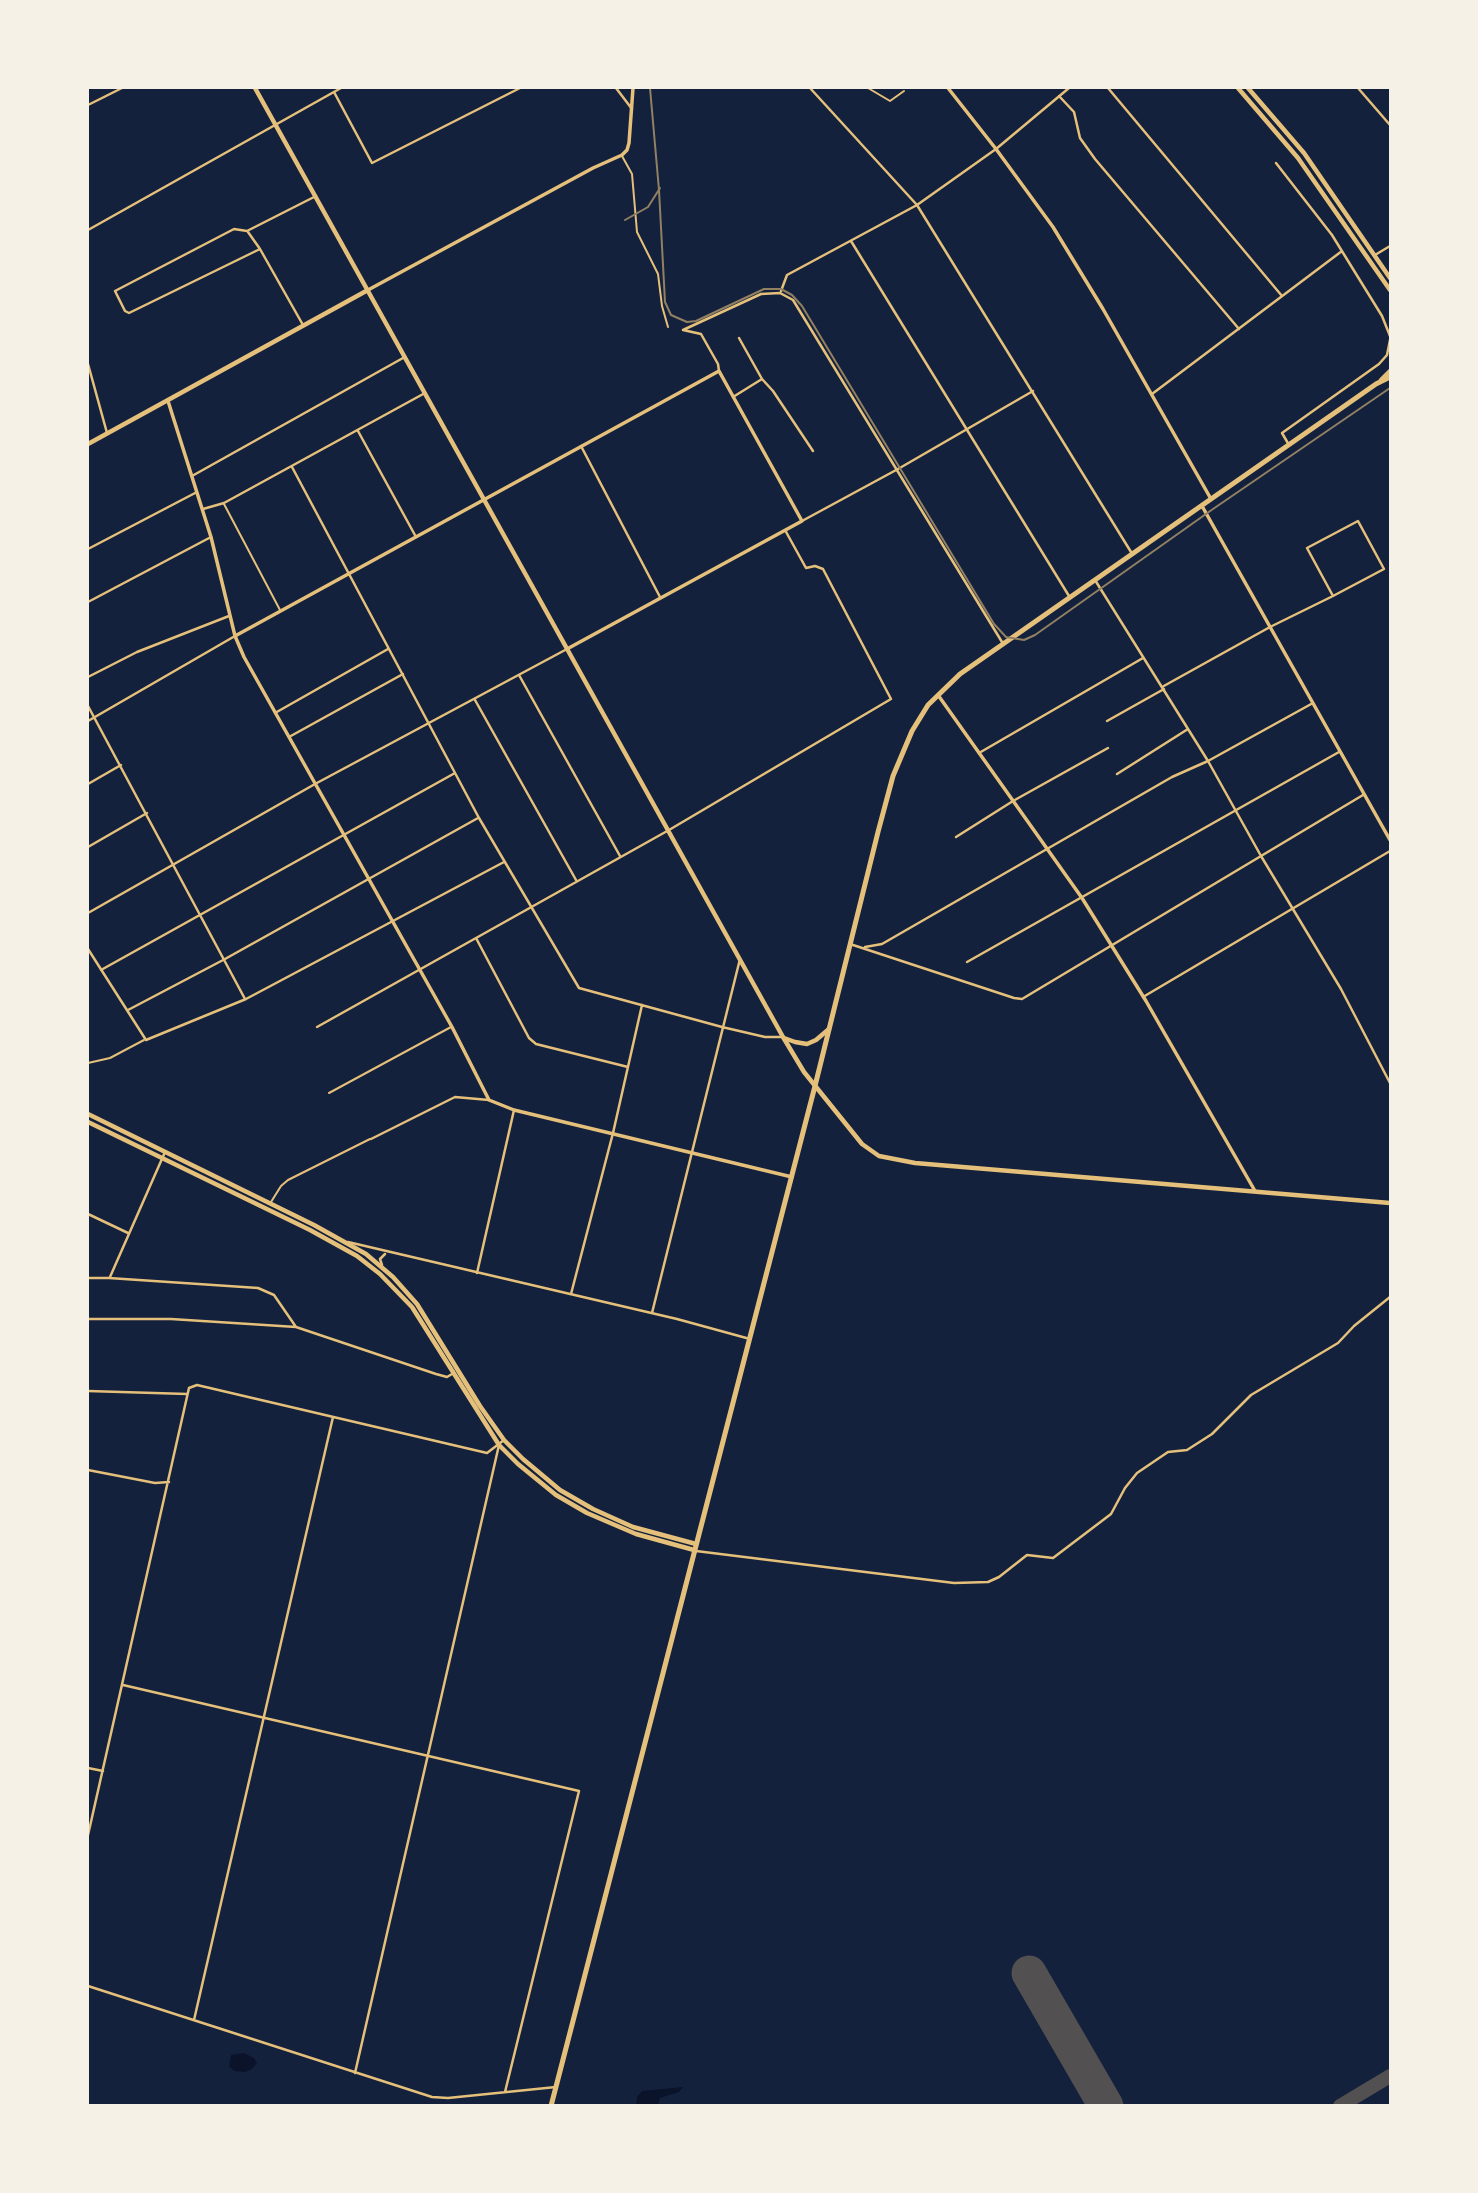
<!DOCTYPE html>
<style>
body{margin:0}
#map{position:relative;width:1478px;height:2193px;overflow:hidden;background:#14213d;font-family:Inter,sans-serif}
canvas{display:block}
.frame{position:absolute;inset:0;border:89px solid #f6f1e7;pointer-events:none}
</style>
<div id="map">
<canvas width="1478" height="2193"></canvas>
<div class="frame"></div>
</div>
<script>
const c = document.querySelector('canvas').getContext('2d');
c.lineJoin = 'round';
function fill(path, color) {
  c.fillStyle = color;
  c.fill(path, 'evenodd');
}
function toPath(rows) {
  const path = new Path2D();
  for (const r of rows) {
    path.moveTo(r[0], r[1]);
    for (let i = 2; i < r.length; i += 2) path.lineTo(r[i], r[i + 1]);
  }
  return path;
}
function strokePath(path, color, width, dash) {
  c.strokeStyle = color;
  c.lineWidth = width;
  c.lineCap = dash ? 'butt' : 'round';
  c.setLineDash(dash || []);
  c.stroke(path);
}
fill(toPath([
 [244,2053,254,2058,257,2063,252,2069,245,2072,234,2071,229,2066,231,2055],
 [683,2087,679,2092,660,2098,658,2104,636,2105,637,2097,642,2091]
]), '#0b132b');
strokePath(toPath([
 [1340,2106,1390,2076]
]), '#525050', 14);
strokePath(toPath([
 [1029,1973,1106,2106]
]), '#525050', 35);
strokePath(toPath([
 [868,88,890,101,904,91],
 [622,156,632,174,637,232,658,274,662,306,668,327],
 [224,504,280,610],
 [88,1063,110,1058,144,1040],
 [329,1093,451,1027],
 [271,1202,281,1186,288,1180,370,1139]
]), '#e5c07b', 2);
strokePath(toPath([
 [616,88,632,109],
 [810,88,917,205,1131,552],
 [1108,88,1282,296],
 [1358,88,1390,125],
 [334,92,372,163,520,88],
 [1059,96,1074,112,1080,138,1095,159,1239,329],
 [88,105,122,88],
 [1276,163,1332,235,1382,316,1390,336],
 [88,230,341,88],
 [248,232,260,249],
 [851,241,1069,596],
 [1375,255,1390,246],
 [781,291,787,275,917,205,996,149,1069,88],
 [303,325,260,249,129,313,125,311,115,291,234,229,247,231,316,196],
 [683,330,761,294,780,293,793,300,1002,642],
 [683,330,701,334,718,364,719,371],
 [739,338,762,379],
 [88,364,107,433],
 [1152,394,1342,251],
 [733,397,762,379,773,391,813,451],
 [358,431,416,537],
 [1289,445,1282,433,1379,364,1387,355,1390,340],
 [581,446,660,597],
 [292,467,479,818,579,988,722,1027,765,1037,783,1037],
 [192,476,403,358],
 [203,509,224,503,425,393],
 [802,521,898,469,1033,391],
 [88,549,197,492],
 [1095,580,1208,761,1261,856,1341,989,1390,1083],
 [88,602,211,537],
 [519,675,620,856],
 [88,677,137,652,229,616],
 [1162,687,1270,627,1333,596,1384,569,1358,521,1307,548,1333,596],
 [475,700,576,880],
 [88,706,245,999],
 [275,713,388,649],
 [88,721,235,636],
 [1107,721,1164,689],
 [289,737,403,674],
 [979,753,1143,658],
 [1117,774,1188,729],
 [88,784,121,765],
 [956,837,1013,801,1108,748],
 [88,847,147,813],
 [88,913,315,784,567,649],
 [476,938,529,1038,536,1044,628,1067],
 [850,944,1014,998,1022,999,1363,795],
 [865,947,882,944,1172,777,1208,761,1313,703],
 [88,949,146,1040,246,999,504,862],
 [967,962,1339,752],
 [101,970,455,773],
 [1143,997,1390,851],
 [128,1010,225,959,478,818],
 [317,1027,669,830,891,699,823,569,815,566,806,568,785,530],
 [371,1139,455,1097,489,1100],
 [88,1214,128,1233],
 [348,1242,677,1319,750,1339],
 [382,1265,380,1259,385,1254],
 [477,1273,514,1110],
 [110,1277,165,1152],
 [88,1278,109,1278,258,1288,274,1295,296,1327,436,1374,447,1377,452,1374],
 [571,1294,613,1133,642,1005],
 [652,1313,740,959],
 [88,1319,171,1319,296,1327],
 [88,1391,187,1394],
 [88,1470,155,1483,169,1482],
 [696,1551,954,1583,988,1582,999,1577,1027,1555,1053,1558,1111,1514,1125,1488,1137,1473,1168,1452,1187,1450,1212,1434,1251,1395,1338,1343,1354,1326,1390,1297],
 [123,1685,579,1791,505,2092],
 [88,1768,103,1771],
 [88,1835,189,1388,197,1385,487,1453,504,1440],
 [88,1986,432,2097,448,2098,556,2087],
 [194,2020,333,1417],
 [355,2073,499,1445]
]), '#e5c07b', 2.5);
strokePath(toPath([
 [948,88,996,149,1053,227,1103,309,1211,499],
 [368,290,593,168,622,155,627,150,629,143,633,88],
 [168,401,211,537,235,636,244,657,452,1027,489,1100,514,1110,792,1177],
 [1202,506,1390,840],
 [235,636,719,371,802,521,567,649],
 [938,695,1082,898,1146,1001,1255,1191]
]), '#e5c07b', 3.5);
strokePath(toPath([
 [255,88,783,1037,804,1072,862,1144,879,1156,915,1163,1390,1203],
 [88,444,368,290],
 [784,1038,795,1042,807,1044,816,1040,829,1029],
 [88,1114,314,1225,366,1254,393,1277,417,1304,480,1406,504,1440,523,1459,560,1490,593,1509,633,1527,696,1544],
 [88,1122,310,1230,357,1256,380,1274,412,1307,499,1445,518,1464,556,1495,587,1513,636,1534,694,1550]
]), '#e5c07b', 4.5);
strokePath(toPath([
 [1238,88,1298,158,1390,290],
 [1248,88,1304,153,1390,278],
 [1381,380,1390,371]
]), '#e5c07b', 4.5);
strokePath(toPath([
 [551,2106,815,1086,878,832,893,776,912,731,928,705,960,674,1376,384,1390,377]
]), '#e5c07b', 5);
strokePath(toPath([
 [650,88,659,190,665,302,671,315,687,322,696,321,764,289,781,289,792,295,802,306,994,624,1006,637,1024,640,1035,635,1213,509,1390,388],
 [625,220,648,207,660,188]
]), '#918062', 2);
</script>
